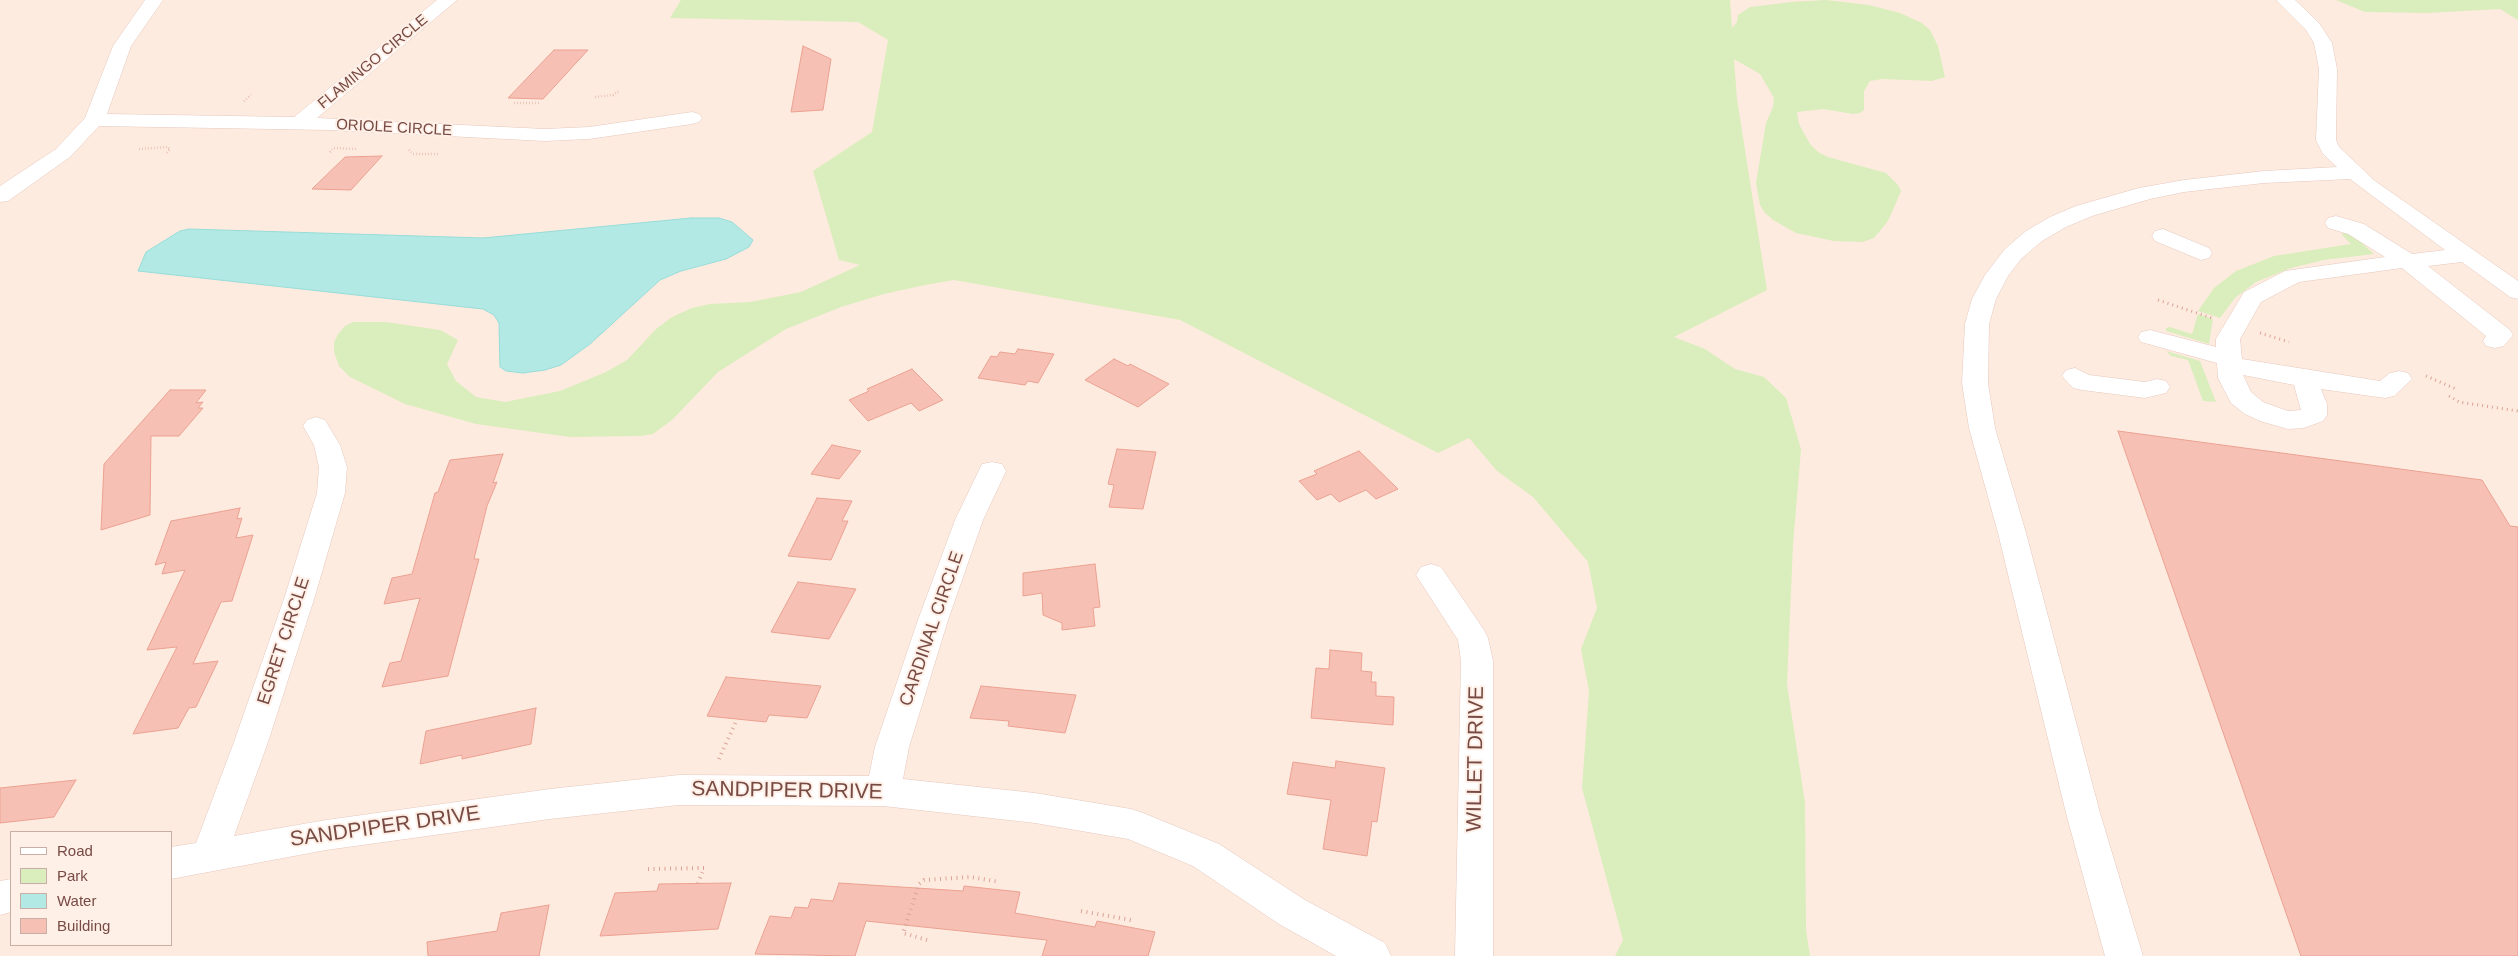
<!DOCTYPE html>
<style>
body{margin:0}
#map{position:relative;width:2518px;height:956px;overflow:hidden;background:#feebdf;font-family:Arial,sans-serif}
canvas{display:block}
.legend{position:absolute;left:10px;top:831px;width:162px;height:115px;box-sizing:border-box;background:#fff0e7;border:1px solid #c9aea6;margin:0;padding:6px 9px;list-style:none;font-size:15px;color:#774b44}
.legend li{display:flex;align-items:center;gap:10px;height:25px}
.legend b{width:25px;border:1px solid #c9aea6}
</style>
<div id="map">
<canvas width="2518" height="956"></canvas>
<ul class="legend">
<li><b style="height:6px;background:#fff"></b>Road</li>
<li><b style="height:14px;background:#daedbc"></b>Park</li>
<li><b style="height:14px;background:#b2e9e5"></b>Water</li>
<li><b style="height:14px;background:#f6c0b4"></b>Building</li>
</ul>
</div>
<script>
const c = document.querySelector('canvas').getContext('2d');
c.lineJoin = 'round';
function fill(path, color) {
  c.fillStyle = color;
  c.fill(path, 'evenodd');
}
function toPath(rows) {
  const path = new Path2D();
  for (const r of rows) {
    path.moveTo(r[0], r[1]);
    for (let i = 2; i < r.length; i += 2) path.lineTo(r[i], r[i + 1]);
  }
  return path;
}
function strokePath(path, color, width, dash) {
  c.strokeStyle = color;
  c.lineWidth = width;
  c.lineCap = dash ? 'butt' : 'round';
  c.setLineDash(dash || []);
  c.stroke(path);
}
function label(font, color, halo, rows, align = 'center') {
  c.font = font + ' Arial,sans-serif';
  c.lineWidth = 4;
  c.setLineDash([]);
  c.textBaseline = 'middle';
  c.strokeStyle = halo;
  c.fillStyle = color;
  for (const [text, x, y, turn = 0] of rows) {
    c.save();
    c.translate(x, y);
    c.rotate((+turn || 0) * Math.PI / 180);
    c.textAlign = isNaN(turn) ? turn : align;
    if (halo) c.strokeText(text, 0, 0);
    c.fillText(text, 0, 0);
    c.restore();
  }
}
fill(toPath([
 [681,0,1730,0,1732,28,1737,22,1738,15,1750,7,1791,2,1826,0,1869,5,1900,13,1922,23,1930,30,1938,46,1945,77,1932,81,1882,79,1870,81,1864,91,1864,110,1860,113,1853,114,1823,109,1797,112,1799,124,1810,144,1818,152,1828,157,1886,173,1898,185,1901,191,1899,196,1888,221,1874,238,1862,242,1834,241,1796,233,1773,220,1765,213,1760,205,1756,183,1766,123,1773,107,1774,98,1760,74,1734,59,1737,99,1767,290,1674,337,1705,349,1735,369,1764,377,1786,398,1801,449,1793,545,1787,684,1805,803,1806,930,1810,956,1615,956,1623,940,1582,788,1589,691,1581,649,1597,608,1588,562,1533,497,1497,471,1469,438,1438,453,1180,320,954,280,925,285,884,294,841,307,786,329,718,372,672,420,653,434,640,436,570,437,476,424,405,404,350,377,339,366,334,352,334,343,338,334,345,326,353,322,386,322,440,330,458,340,447,364,456,381,476,397,505,402,560,391,606,372,627,360,656,329,672,317,692,308,710,304,750,302,801,292,860,265,839,260,813,171,872,132,888,40,858,22,670,18],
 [2336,0,2518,0,2518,20,2500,9,2428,13,2365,12],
 [2343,233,2352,234,2374,254,2324,260,2291,268,2256,282,2235,298,2220,318,2198,311,2214,288,2236,271,2274,256,2351,244,2342,235],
 [2198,314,2213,319,2209,344,2166,331,2166,328,2170,327,2192,334],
 [2166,351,2200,361,2216,402,2203,401,2188,360,2171,356]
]), '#daedbc');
const water = toPath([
 [691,218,719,218,732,222,753,240,749,247,726,259,681,271,660,280,590,344,561,365,545,370,523,373,506,371,500,367,499,323,494,315,483,309,138,271,146,252,180,231,189,229,483,238,691,218]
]);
fill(water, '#b2e9e5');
strokePath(water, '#97dcd8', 1);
const building = toPath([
 [803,46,831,59,823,110,791,112,803,46],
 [554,50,588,50,543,99,508,98,554,50],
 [382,156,351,190,312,189,345,157,382,156],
 [1018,349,1054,354,1038,383,1028,381,1025,385,978,378,991,356,997,357,1000,352,1015,354,1018,349],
 [1114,359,1128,366,1130,364,1169,384,1138,407,1085,380,1114,359],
 [912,369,943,400,919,411,911,403,868,421,849,400,869,391,867,389,912,369],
 [170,390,206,390,196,403,203,402,198,408,203,408,179,436,151,436,150,515,101,530,104,464,170,390],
 [2118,431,2482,480,2510,526,2518,527,2518,956,2301,956,2118,431],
 [832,445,861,451,839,479,811,474,832,445],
 [1117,449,1156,452,1143,509,1109,507,1114,485,1108,484,1117,449],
 [1359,451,1398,489,1376,499,1366,490,1339,502,1331,494,1317,500,1299,481,1317,474,1314,471,1359,451],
 [503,454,493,483,497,482,487,506,474,559,479,559,448,676,382,687,390,663,401,661,420,598,384,604,392,578,412,574,435,493,438,492,450,460,503,454],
 [817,498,852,501,842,521,848,521,831,560,788,556,817,498],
 [240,508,237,519,242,518,236,538,253,535,232,601,221,602,193,664,218,661,196,707,189,708,178,728,133,734,177,647,147,650,185,570,162,574,166,562,155,565,171,521,240,508],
 [1095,564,1100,607,1093,608,1095,626,1062,630,1062,623,1043,615,1042,593,1023,596,1023,573,1095,564],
 [798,582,856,589,829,639,771,632,798,582],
 [1330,650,1362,653,1361,671,1372,672,1371,682,1376,682,1376,696,1394,697,1393,725,1311,718,1316,668,1329,669,1330,650],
 [726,677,821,686,807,718,769,715,766,722,707,716,726,677],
 [981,686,1076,695,1065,733,1008,726,1009,721,970,718,981,686],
 [536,708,531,744,462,759,462,755,420,764,426,731,536,708],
 [1336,761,1385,768,1377,822,1372,821,1367,856,1323,849,1331,800,1287,794,1293,762,1335,768,1336,761],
 [76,780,54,817,0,823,0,788,76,780],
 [731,883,718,929,600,936,615,893,657,891,659,884,731,883],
 [839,883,963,891,964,886,1020,892,1015,913,1095,927,1097,921,1155,932,1148,956,1042,956,1047,940,866,921,855,956,755,954,770,916,791,918,795,907,808,908,811,899,833,901,839,883],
 [549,905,539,956,428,956,427,942,497,931,501,913,549,905]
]);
fill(building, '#f6c0b4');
strokePath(building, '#eba192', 1);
const minor = toPath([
 [145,0,163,0,131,46,107,114,294,117,437,0,457,0,317,118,545,129,589,127,692,112,699,114,702,118,699,122,692,124,589,139,545,141,329,130,99,126,70,157,8,201,0,202,0,186,56,149,85,118,113,46,145,0],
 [2276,0,2295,0,2319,23,2332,43,2337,69,2336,140,2339,147,2375,181,2518,281,2518,299,2510,297,2462,262,2428,266,2510,330,2513,335,2504,346,2495,348,2486,346,2483,341,2486,336,2402,268,2299,282,2261,302,2240,339,2242,359,2380,381,2390,373,2399,371,2408,373,2412,379,2394,396,2385,398,2321,389,2327,404,2327,415,2323,421,2304,428,2288,429,2260,421,2245,414,2231,403,2218,378,2217,363,2141,342,2138,337,2141,332,2150,330,2216,347,2216,339,2244,292,2285,271,2385,257,2348,234,2328,228,2325,223,2328,218,2336,216,2364,224,2412,254,2445,250,2350,179,2264,183,2184,192,2150,199,2092,216,2066,227,2042,241,2021,259,2008,276,1996,299,1989,324,1988,383,1995,428,2026,533,2100,813,2143,956,2105,956,2066,813,1998,533,1969,428,1962,383,1965,324,1972,299,1985,275,2005,249,2026,231,2050,217,2076,206,2139,188,2184,180,2264,171,2337,167,2323,154,2316,140,2319,69,2314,43,2306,30,2276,0],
 [2243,375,2294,385,2301,410,2288,411,2263,402,2251,392,2243,375],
 [2163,229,2209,248,2212,253,2209,258,2201,260,2155,241,2152,236,2155,231,2163,229],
 [2075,368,2089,375,2145,382,2157,379,2166,381,2170,387,2166,393,2145,398,2082,390,2073,388,2062,376,2066,370,2075,368],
 [316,417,325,420,340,445,347,467,345,493,315,596,268,742,234,836,326,820,550,789,679,775,869,776,875,747,918,620,955,520,982,464,992,462,1002,464,1006,471,983,520,948,620,909,747,903,779,1035,793,1131,809,1143,813,1219,844,1305,900,1385,943,1391,956,1336,956,1279,924,1193,866,1128,839,1035,823,883,806,679,805,550,819,326,850,171,879,171,847,196,843,234,742,285,596,317,493,319,467,314,445,303,426,307,420,316,417],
 [1431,564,1441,567,1484,630,1488,638,1493,661,1493,956,1455,956,1461,661,1458,640,1416,575,1421,567,1431,564],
 [11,879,11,912,0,915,0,881,11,879]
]);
strokePath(minor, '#e5c7bd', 1);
strokePath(toPath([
 [595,97,613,95,619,91],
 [244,101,251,95],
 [514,103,539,103],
 [139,149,167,147,170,149,166,154],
 [409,150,413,154,439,154],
 [330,152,333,148,357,149]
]), '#dba397', 2.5, [0.5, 2.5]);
strokePath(toPath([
 [2158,300,2212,318],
 [2260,333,2289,342],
 [2426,376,2456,389],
 [2449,396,2459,402,2518,411]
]), '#dba397', 3, [1, 4]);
strokePath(toPath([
 [719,759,737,719],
 [648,869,704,868,698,883],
 [1081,911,1131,920],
 [927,940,903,933,919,884,924,880,970,877,1000,882]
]), '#dba397', 4, [1, 4.5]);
fill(minor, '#fff');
label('15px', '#774b44', '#fff0e7', [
 ["FLAMINGO CIRCLE",373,62,-40],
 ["ORIOLE CIRCLE",394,128,3]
]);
label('18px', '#774b44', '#fff0e7', [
 ["CARDINAL CIRCLE",932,629,-71],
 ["EGRET CIRCLE",284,641,-72]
]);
label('21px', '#774b44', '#fff0e7', [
 ["WILLET DRIVE",1476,759,-89],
 ["SANDPIPER DRIVE",787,791,1],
 ["SANDPIPER DRIVE",385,827,-8]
]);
</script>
